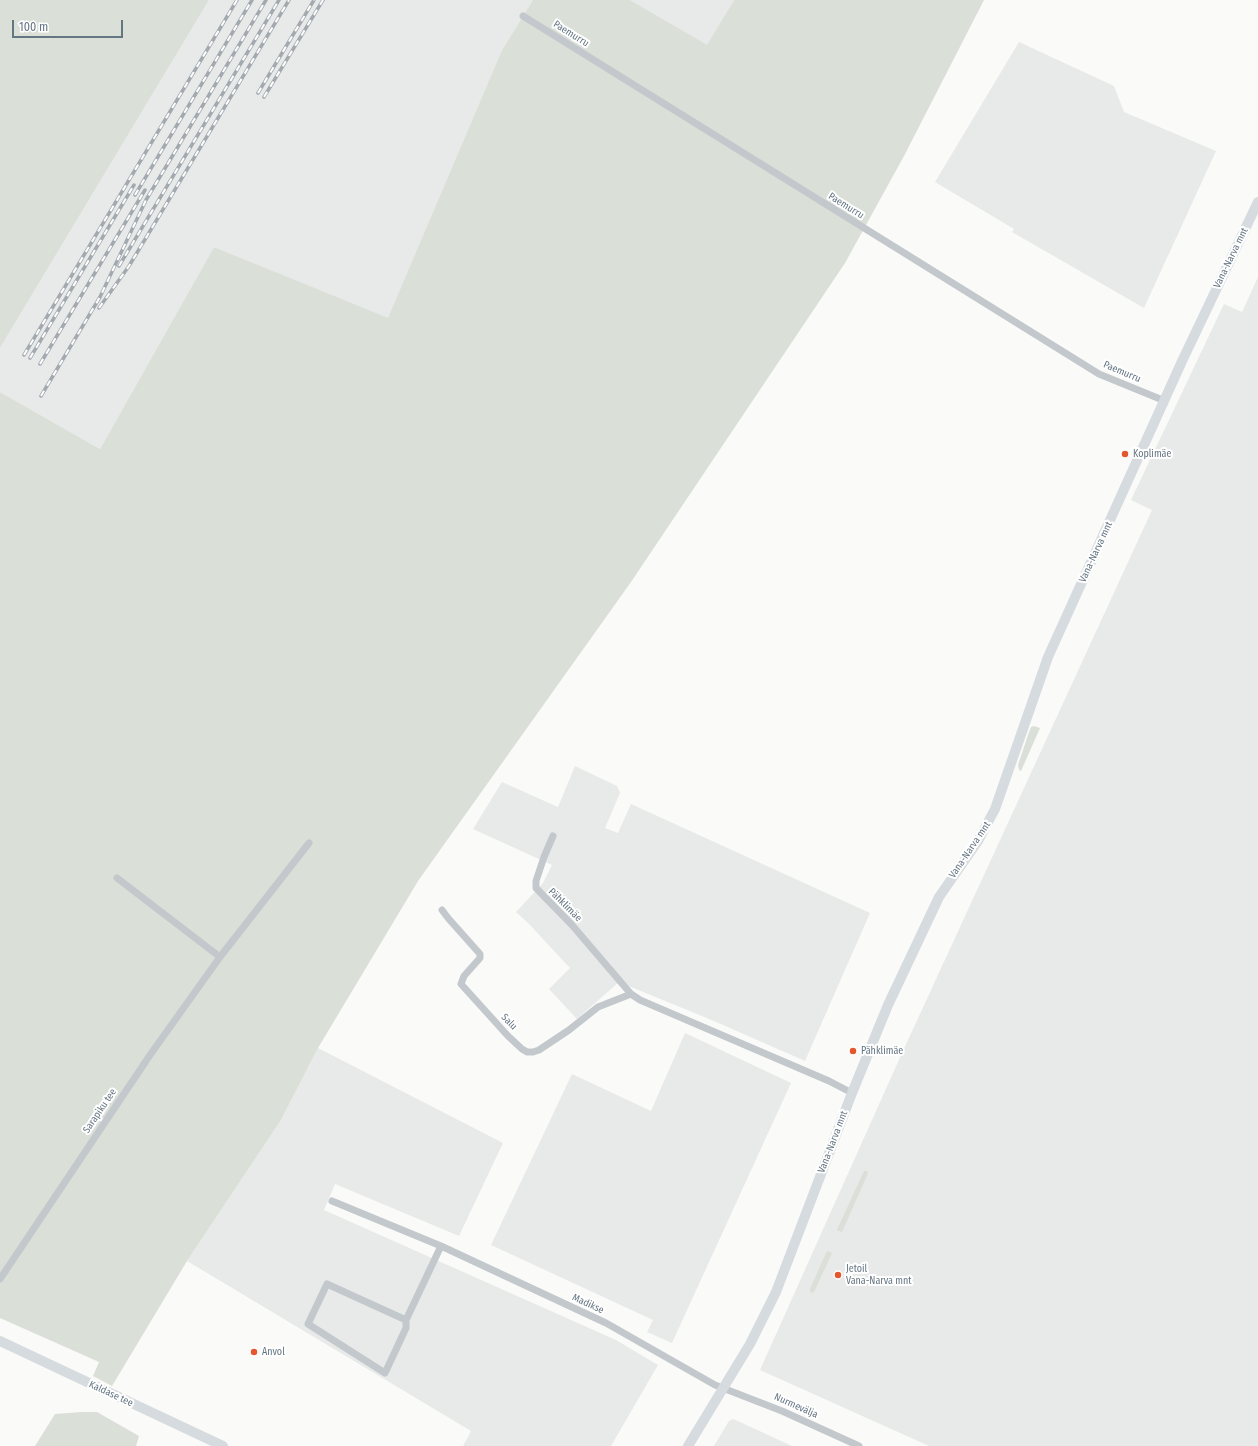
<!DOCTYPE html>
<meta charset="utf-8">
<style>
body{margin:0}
#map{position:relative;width:1258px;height:1446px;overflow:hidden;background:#fafaf8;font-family:"Fira Sans Condensed",sans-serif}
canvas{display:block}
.scale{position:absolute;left:12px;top:20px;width:111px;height:18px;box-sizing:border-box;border:2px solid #657683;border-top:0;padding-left:5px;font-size:12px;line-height:14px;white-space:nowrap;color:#657683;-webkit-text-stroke:3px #fff;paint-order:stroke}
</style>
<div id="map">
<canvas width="1258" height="1446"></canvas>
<div class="scale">100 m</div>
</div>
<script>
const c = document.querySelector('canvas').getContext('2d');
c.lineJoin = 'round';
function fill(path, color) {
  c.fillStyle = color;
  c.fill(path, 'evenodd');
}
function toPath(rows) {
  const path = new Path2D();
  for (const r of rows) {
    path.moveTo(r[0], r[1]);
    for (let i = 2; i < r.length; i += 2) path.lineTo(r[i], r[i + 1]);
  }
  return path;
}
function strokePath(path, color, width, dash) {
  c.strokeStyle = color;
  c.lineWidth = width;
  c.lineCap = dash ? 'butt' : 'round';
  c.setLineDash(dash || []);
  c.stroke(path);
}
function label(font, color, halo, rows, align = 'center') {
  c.font = font + ' "Fira Sans Condensed",sans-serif';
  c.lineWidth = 4;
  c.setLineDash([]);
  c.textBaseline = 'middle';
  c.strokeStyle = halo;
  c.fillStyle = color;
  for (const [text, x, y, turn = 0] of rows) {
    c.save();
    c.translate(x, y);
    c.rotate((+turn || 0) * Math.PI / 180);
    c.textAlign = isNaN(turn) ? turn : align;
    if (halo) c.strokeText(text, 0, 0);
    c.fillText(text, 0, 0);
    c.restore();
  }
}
fill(toPath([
 [209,0,533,0,502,50,388,319,214,247,100,449,0,392,0,348],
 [630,0,734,0,707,46],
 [1019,42,1114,86,1124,112,1216,151,1144,308,1012,232,1014,229,935,182],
 [1258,277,1258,1446,929,1446,760,1370,902,1053,1152,510,1131,500,1224,304,1242,312],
 [575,766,617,786,620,793,605,828,618,833,631,804,870,913,805,1061,714,1021,619,982,577,1019,549,989,570,968,529,924,516,912,543,883,552,865,473,829,502,782,558,807],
 [685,1033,791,1083,672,1343,647,1332,653,1320,491,1245,572,1074,651,1111],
 [318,1048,503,1143,459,1236,335,1184,324,1210,616,1340,658,1365,611,1446,463,1446,471,1431,187,1261,281,1120],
 [733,1419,742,1423,792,1446,714,1446,729,1421]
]), '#e8e9e9');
fill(toPath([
 [0,0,209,0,0,348],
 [533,0,630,0,707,45,734,0,984,0,904,156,845,263,631,582,418,881,318,1048,281,1120,187,1261,112,1386,93,1376,99,1362,0,1318,0,392,100,449,214,247,388,318,502,50],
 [1034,726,1040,728,1021,771,1019,770,1018,765,1028,735,1031,727],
 [864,1171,867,1171,868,1173,842,1232,837,1230],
 [827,1251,832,1253,814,1292,811,1293,810,1289],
 [82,1412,97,1412,139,1436,136,1446,35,1446,55,1414]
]), '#dadfd7');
strokePath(toPath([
 [523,16,1099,374,1165,401],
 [553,836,544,857,536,881,536,888,572,925,631,994,640,1000,829,1081,852,1093],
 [117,878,220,957],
 [442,910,448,918,480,954,480,958,464,976,461,984,508,1036,522,1049,527,1052,533,1052,539,1050,569,1030,598,1007,631,994],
 [332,1201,441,1246,606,1323,715,1385,782,1411,859,1446],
 [0,1279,150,1055,220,957,309,843],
 [406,1320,406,1328,385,1373,308,1324,327,1284,406,1320,441,1246]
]), '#c3c8cc', 7);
strokePath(toPath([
 [0,1341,223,1446],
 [688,1446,750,1344,776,1292,852,1093,888,1005,939,897,978,841,995,809,1048,657,1183,359,1258,202]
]), '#d6dbdf', 10);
const rail = toPath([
 [258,93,314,0],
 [264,97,323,0],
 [135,195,252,0],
 [119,266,279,0],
 [99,308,129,266,289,0],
 [24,355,237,0],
 [30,358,134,185],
 [40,364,145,190],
 [41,396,100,297,146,200,266,0]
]);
strokePath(rail, '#a2aab0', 3.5);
strokePath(rail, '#fff', 2, [6]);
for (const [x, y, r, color] of [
 [1125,454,4,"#e4572e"],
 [853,1051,4,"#e4572e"],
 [838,1275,4,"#e4572e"],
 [254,1352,4,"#e4572e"]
]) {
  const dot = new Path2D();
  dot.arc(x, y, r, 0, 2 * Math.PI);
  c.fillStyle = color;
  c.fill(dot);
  strokePath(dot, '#fff', 1.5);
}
label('10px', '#657683', '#fff', [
 ["Paemurru",571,34,32],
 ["Paemurru",846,206,32],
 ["Vana-Narva mnt",1231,258,-64],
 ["Paemurru",1122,372,23],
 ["Vana-Narva mnt",1096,552,-65],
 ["Vana-Narva mnt",970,850,-56],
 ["Pähklimäe",565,905,45],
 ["Salu",509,1022,46],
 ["Sarapiku tee",100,1111,-56],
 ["Vana-Narva mnt",833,1142,-69],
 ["Madikse",588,1304,25],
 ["Kaldase tee",111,1394,25],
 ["Nurmevälja",796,1406,24]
]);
label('10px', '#657683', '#fff', [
 ["Koplimäe",1133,454],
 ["Pähklimäe",861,1051],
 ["Jetoil",846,1269],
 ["Vana-Narva mnt",846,1281],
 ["Anvol",262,1352]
], 'left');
</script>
